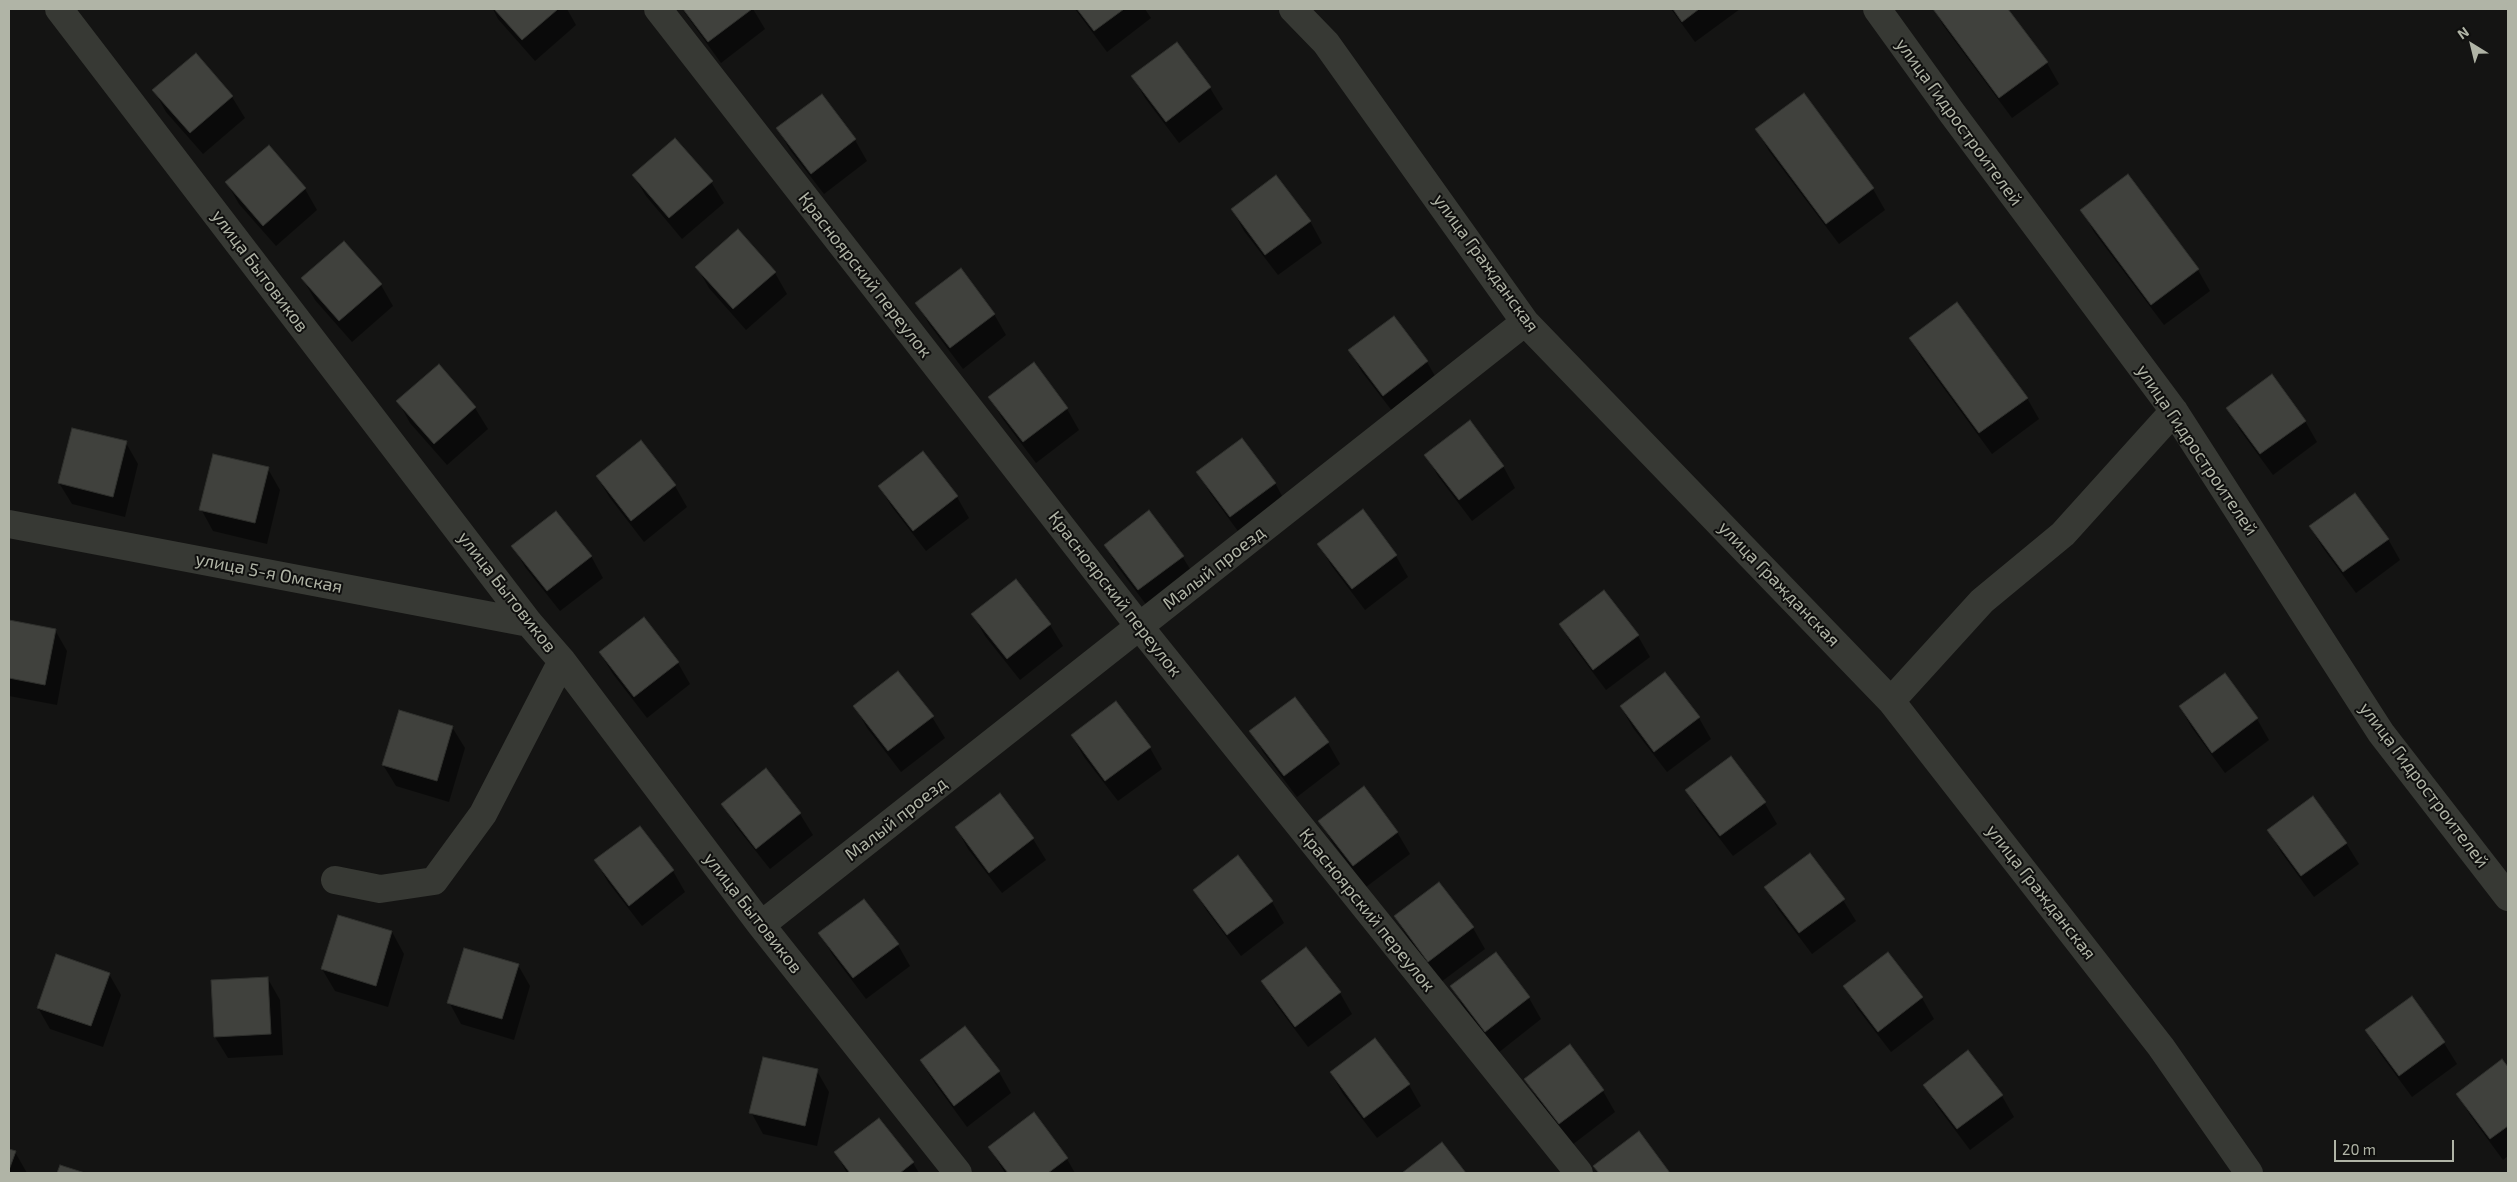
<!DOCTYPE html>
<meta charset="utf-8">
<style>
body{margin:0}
#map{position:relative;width:2517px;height:1182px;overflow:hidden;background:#141413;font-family:"Exo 2",sans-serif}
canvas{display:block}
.frame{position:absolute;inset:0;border:10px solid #b0b4a6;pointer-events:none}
.north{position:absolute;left:2447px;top:20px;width:50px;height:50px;-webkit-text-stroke:4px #0f0f0e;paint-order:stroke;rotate:324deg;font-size:14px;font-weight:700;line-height:20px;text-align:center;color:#b0b4a6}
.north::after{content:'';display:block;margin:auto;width:18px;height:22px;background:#b0b4a6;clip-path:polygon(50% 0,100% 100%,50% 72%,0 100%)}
.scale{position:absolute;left:2334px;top:1140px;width:120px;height:22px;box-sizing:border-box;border:2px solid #b0b4a6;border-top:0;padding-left:6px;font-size:15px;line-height:18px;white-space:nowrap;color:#b0b4a6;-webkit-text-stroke:4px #0f0f0e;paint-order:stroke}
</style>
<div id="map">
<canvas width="2517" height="1182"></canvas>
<div class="frame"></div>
<div class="north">N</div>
<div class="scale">20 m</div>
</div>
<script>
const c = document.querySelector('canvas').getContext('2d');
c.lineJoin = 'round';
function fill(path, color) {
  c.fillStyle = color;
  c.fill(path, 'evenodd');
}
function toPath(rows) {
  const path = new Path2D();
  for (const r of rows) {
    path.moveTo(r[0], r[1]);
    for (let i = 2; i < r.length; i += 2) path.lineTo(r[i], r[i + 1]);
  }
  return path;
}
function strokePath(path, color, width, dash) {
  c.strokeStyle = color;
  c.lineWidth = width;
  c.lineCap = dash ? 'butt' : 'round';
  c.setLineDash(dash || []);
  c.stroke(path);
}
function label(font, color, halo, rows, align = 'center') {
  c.font = font + ' "Exo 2",sans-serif';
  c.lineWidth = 4;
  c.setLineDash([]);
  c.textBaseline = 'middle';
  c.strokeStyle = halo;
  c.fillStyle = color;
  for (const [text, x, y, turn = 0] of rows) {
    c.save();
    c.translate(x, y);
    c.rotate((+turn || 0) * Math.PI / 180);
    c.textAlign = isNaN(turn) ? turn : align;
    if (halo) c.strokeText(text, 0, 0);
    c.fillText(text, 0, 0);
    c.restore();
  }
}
fill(toPath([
 [493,9,567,9,576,25,535,61,498,19],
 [682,9,753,9,765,29,721,63],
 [1075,9,1145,9,1151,18,1107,52],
 [1671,9,1740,9,1695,42],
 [1934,9,2007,9,2047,63,2059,84,2012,118,1943,25],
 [1176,44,1210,88,1223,109,1179,143,1145,98,1133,77],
 [196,55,232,97,245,118,203,154,166,112,154,90],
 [821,95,855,140,867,161,824,194,790,150,778,129],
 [1804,95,1873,189,1885,210,1839,244,1769,151,1757,130],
 [633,175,711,182,724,203,682,239,646,196],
 [227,183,305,189,317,210,276,246,239,204],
 [1232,209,1310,221,1322,243,1278,275,1244,231],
 [2082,210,2198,270,2210,291,2164,325,2094,232],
 [738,231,775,273,787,294,746,330,709,288,697,267],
 [303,279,381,285,393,306,352,342,315,300],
 [917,303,994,314,1006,335,963,369,929,324],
 [1394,317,1427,362,1439,383,1396,416,1362,372,1350,351],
 [1910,339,2027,398,2039,419,1992,454,1923,360],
 [439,366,475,408,488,429,447,465,410,423,398,401],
 [990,397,1067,409,1079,430,1036,463,1002,418],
 [2228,408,2305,421,2317,442,2273,475,2240,430],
 [640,442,675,486,687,507,644,542,610,498,597,477],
 [126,443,138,464,125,517,72,504,59,483],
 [1426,455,1503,466,1515,488,1472,521,1438,476],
 [268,469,280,490,267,544,213,531,201,509],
 [1198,472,1275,483,1287,505,1243,538,1210,493],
 [879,486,957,497,969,518,926,551,892,507],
 [2310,527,2388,539,2400,560,2356,593,2323,548],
 [1319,544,1396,556,1408,577,1365,610,1331,565],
 [1105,545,1182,556,1195,577,1151,611,1117,566],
 [513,546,591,556,603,578,560,611,525,567],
 [1016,581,1050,625,1063,646,1020,680,985,636,973,615],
 [9,621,55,630,67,651,57,705,9,696],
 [1560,624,1638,636,1650,657,1606,690,1573,646],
 [600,653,678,663,690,684,647,718,613,674],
 [2225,674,2257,719,2269,740,2225,773,2192,728,2180,707],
 [1294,699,1328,743,1340,764,1297,797,1263,752,1251,731],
 [855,706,932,717,945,738,901,772,867,728],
 [1621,707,1699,718,1711,739,1667,772,1633,728],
 [452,727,465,748,449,802,396,786,383,765],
 [1072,736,1150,748,1162,769,1118,801,1084,757],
 [766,770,800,814,813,835,770,869,735,825,723,804],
 [1687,791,1764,802,1777,824,1733,856,1699,812],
 [1000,794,1033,839,1046,860,1002,893,968,849,956,827],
 [1320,821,1397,832,1410,854,1366,887,1332,842],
 [640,827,673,871,685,892,642,926,608,882,596,861],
 [2269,831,2346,843,2359,864,2314,897,2281,852],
 [1439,884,1473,928,1485,949,1441,982,1408,938,1395,917],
 [1766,888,1843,900,1856,921,1812,954,1778,909],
 [1194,890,1272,902,1284,923,1241,956,1207,911],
 [339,917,392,932,404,954,388,1007,335,991,322,969],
 [820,933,898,945,910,966,866,999,832,954],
 [1495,954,1529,998,1541,1019,1498,1053,1464,1008,1452,987],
 [1888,954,1922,998,1934,1019,1891,1052,1857,1008,1845,987],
 [518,965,530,986,514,1040,461,1024,449,1002],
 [109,974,121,995,103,1047,50,1029,38,1008],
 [268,979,280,1000,283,1055,228,1058,215,1037],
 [1262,981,1340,993,1352,1014,1308,1047,1275,1003],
 [2411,998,2444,1043,2457,1064,2412,1097,2379,1052,2367,1031],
 [1968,1052,2002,1096,2014,1117,1970,1150,1937,1106,1924,1085],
 [921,1061,999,1072,1011,1093,967,1127,934,1082],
 [2502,1061,2508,1069,2508,1156,2503,1160,2470,1115,2458,1094],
 [817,1071,829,1092,817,1146,763,1134,751,1112],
 [1331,1073,1409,1085,1421,1106,1377,1138,1343,1094],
 [1526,1079,1603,1091,1615,1112,1572,1145,1538,1100],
 [879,1119,913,1163,919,1173,847,1173,836,1153],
 [1638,1133,1669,1173,1599,1173,1595,1166],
 [1442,1144,1464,1173,1404,1173],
 [989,1147,1067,1159,1075,1173,1005,1173],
 [9,1150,15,1152,27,1173,9,1173]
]), '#0007');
const building = toPath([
 [494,9,558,9,522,40,494,9],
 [683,9,752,9,708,42,683,9],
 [1077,9,1124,9,1094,31,1077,9],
 [1673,9,1699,9,1682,22,1673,9],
 [1933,9,2008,9,2048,62,1999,98,1933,9],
 [1177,42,1211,87,1166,122,1131,76,1177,42],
 [196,53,233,96,190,133,152,90,196,53],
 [1804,93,1874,188,1826,224,1755,129,1804,93],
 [822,94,856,139,811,174,776,128,822,94],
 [675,138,713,181,669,218,632,175,675,138],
 [269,145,306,188,263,226,225,182,269,145],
 [2128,174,2199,269,2151,305,2080,210,2128,174],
 [1276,175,1311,221,1265,255,1231,209,1276,175],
 [738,229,776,272,733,309,695,267,738,229],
 [344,241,382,284,339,321,301,278,344,241],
 [961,268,995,314,950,348,915,303,961,268],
 [1957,302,2028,398,1979,433,1909,338,1957,302],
 [1394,316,1428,361,1383,396,1348,350,1394,316],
 [1034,362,1068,408,1023,442,988,397,1034,362],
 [439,364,476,407,434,444,396,401,439,364],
 [2272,374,2306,421,2260,454,2226,408,2272,374],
 [1470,420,1504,466,1459,500,1424,455,1470,420],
 [72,428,127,441,113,497,58,483,72,428],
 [1242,438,1276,483,1230,517,1196,472,1242,438],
 [641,440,676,485,631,521,596,476,641,440],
 [923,451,958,496,913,531,878,486,923,451],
 [213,454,269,467,255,523,199,510,213,454],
 [2355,493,2389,539,2343,572,2309,526,2355,493],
 [1363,509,1397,555,1352,589,1317,544,1363,509],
 [1149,510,1184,556,1138,590,1104,545,1149,510],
 [556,511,592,556,547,591,511,546,556,511],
 [1016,579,1051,624,1007,659,971,614,1016,579],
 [1604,590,1639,635,1593,670,1559,624,1604,590],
 [644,617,679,662,634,697,599,652,644,617],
 [9,620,56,629,45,685,9,678,9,620],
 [898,671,934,716,888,751,853,706,898,671],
 [1665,672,1700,717,1654,752,1620,706,1665,672],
 [2225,673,2258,718,2212,753,2179,706,2225,673],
 [1295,697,1329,742,1284,776,1249,731,1295,697],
 [1116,701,1151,747,1105,781,1071,735,1116,701],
 [399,710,453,726,437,781,382,765,399,710],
 [1731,756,1766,802,1720,836,1685,790,1731,756],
 [766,768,801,813,756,849,721,804,766,768],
 [1364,786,1398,832,1353,866,1318,821,1364,786],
 [1000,793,1034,838,989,873,955,827,1000,793],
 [2313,796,2347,843,2301,876,2267,830,2313,796],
 [640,826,674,870,629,906,594,860,640,826],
 [1810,853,1845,899,1799,933,1764,887,1810,853],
 [1238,855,1273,901,1227,935,1193,890,1238,855],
 [1439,882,1474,927,1428,962,1394,916,1439,882],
 [864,899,899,944,853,978,818,933,864,899],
 [338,915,392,931,376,986,321,969,338,915],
 [1306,947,1341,992,1295,1027,1261,981,1306,947],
 [464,948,519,964,502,1019,447,1003,464,948],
 [1496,952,1530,997,1485,1032,1450,986,1496,952],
 [1888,952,1923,997,1878,1032,1843,986,1888,952],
 [56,954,110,973,91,1026,37,1008,56,954],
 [268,977,271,1034,214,1037,211,980,268,977],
 [2412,996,2445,1042,2399,1076,2365,1030,2412,996],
 [965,1026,1000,1071,954,1106,920,1060,965,1026],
 [1375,1038,1410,1084,1364,1118,1330,1072,1375,1038],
 [1570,1044,1604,1090,1559,1124,1524,1079,1570,1044],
 [1968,1050,2003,1095,1957,1129,1923,1085,1968,1050],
 [763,1057,818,1069,805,1126,749,1113,763,1057],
 [2502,1059,2508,1067,2508,1126,2490,1139,2456,1094,2502,1059],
 [1034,1112,1068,1158,1048,1173,1008,1173,988,1147,1034,1112],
 [879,1118,914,1162,900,1173,850,1173,834,1152,879,1118],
 [1639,1131,1670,1173,1599,1173,1593,1166,1639,1131],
 [1442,1142,1466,1173,1402,1173,1442,1142],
 [9,1149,16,1151,9,1170,9,1149],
 [60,1165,85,1173,57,1173,60,1165]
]);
fill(building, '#40413d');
strokePath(building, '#2f302d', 1);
strokePath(toPath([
 [59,9,529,623,562,661,761,925,958,1173],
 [658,9,1139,626,1579,1173],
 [1293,9,1326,43,1525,322,1891,701,2161,1047,2249,1173],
 [1877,9,1952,113,2174,411,2381,733,2508,897],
 [9,524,529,623],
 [1891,701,1982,601,2063,534,2174,411],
 [335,880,380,889,434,881,483,814,562,661],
 [761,925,1525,322]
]), '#373934', 28);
label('18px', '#b0b4a6', '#0f0f0e', [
 ["улица Гидростроителей",1959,122,54],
 ["улица Гражданская",1486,263,54],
 ["улица Бытовиков",260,271,53],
 ["Красноярский переулок",865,275,52],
 ["улица Гидростроителей",2197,450,56],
 ["Малый проезд",1214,568,-38],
 ["улица 5-я Омская",269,573,11],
 ["улица Гражданская",1779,584,46],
 ["улица Бытовиков",507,592,52],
 ["Красноярский переулок",1115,594,52],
 ["улица Гидростроителей",2424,785,53],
 ["Малый проезд",896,819,-38],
 ["улица Гражданская",2041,892,52],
 ["Красноярский переулок",1367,910,51],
 ["улица Бытовиков",753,913,52]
]);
</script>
